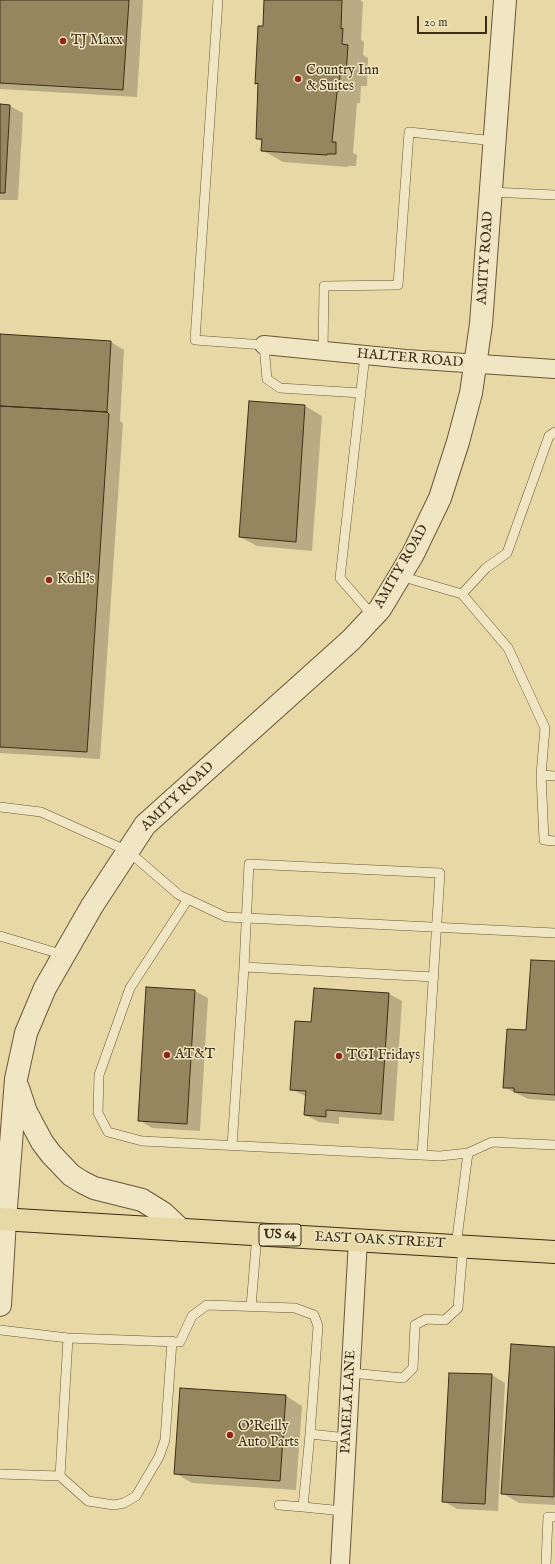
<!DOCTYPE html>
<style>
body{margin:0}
#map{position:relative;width:555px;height:1564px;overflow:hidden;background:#e8d8a5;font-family:"IM FELL English",serif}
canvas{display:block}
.scale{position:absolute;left:417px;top:16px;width:70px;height:18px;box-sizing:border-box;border:2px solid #3e2d15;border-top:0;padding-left:5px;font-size:12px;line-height:14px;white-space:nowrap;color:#3e2d15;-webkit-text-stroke:3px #f0e6c4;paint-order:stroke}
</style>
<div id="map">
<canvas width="555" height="1564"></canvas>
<div class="scale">20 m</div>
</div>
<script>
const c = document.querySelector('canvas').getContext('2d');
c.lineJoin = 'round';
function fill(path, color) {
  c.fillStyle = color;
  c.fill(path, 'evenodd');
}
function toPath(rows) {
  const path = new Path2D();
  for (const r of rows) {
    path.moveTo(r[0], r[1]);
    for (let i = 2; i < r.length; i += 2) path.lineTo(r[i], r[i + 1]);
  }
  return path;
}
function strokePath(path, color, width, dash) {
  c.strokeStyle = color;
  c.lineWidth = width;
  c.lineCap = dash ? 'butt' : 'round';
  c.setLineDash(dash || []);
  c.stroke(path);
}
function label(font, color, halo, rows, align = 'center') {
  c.font = font + ' "IM FELL English",serif';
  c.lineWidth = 3;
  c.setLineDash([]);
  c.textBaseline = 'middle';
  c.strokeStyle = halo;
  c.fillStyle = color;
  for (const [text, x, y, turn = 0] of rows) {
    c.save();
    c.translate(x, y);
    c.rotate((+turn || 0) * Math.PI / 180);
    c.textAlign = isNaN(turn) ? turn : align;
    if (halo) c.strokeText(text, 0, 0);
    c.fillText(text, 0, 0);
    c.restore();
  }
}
fill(toPath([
 [0,0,143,0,137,97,0,89],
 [265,0,360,0,363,2,361,40,364,42,363,55,368,58,367,86,361,86,360,103,357,103,353,153,357,155,356,166,348,166,348,167,283,162,262,150,263,142,257,139,259,85,256,83,264,27],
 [0,105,10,106,23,113,18,200,0,200],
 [0,335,111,342,124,350,120,421,123,423,100,759,0,753],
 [250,402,305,406,322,416,312,551,257,546,240,537],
 [555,962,555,1101,528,1099,504,1087],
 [147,988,195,991,208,998,200,1131,152,1128,139,1120],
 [389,994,402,1001,394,1121,339,1117,339,1124,319,1122,305,1115,307,1097,291,1089],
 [512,1345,555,1348,555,1505,519,1503,502,1493],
 [492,1375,505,1383,498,1511,457,1509,443,1501],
 [286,1396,302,1406,296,1490,192,1483,175,1473]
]), '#0003');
const building = toPath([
 [0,0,129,0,123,90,0,83,0,0],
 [264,0,342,0,341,29,343,28,342,44,348,45,346,75,340,74,339,91,337,92,332,142,336,142,336,154,327,154,327,155,261,151,262,139,256,139,258,83,255,84,258,26,263,26,264,0],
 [0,104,10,105,5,193,0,193,0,104],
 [0,334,111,341,107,412,0,406,0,334],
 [249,401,305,405,296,542,239,537,249,401],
 [0,406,107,412,109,414,87,752,0,747,0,406],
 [531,960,555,961,555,1095,514,1092,514,1088,503,1088,507,1029,526,1030,531,960],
 [146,987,195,990,187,1124,138,1121,146,987],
 [314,988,389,993,381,1114,326,1110,326,1117,304,1115,306,1091,290,1090,295,1021,311,1022,314,988],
 [511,1344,555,1347,554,1497,501,1494,511,1344],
 [449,1373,492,1374,485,1504,442,1502,449,1373],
 [180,1388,286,1395,280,1481,174,1474,180,1388]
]);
fill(building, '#968660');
strokePath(building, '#3e2d15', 1);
const service = toPath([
 [218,0,195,340,264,345,267,379,280,388,361,393],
 [491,192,555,195],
 [323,351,324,286,398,285,409,132,495,141],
 [365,355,340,578,373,616],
 [400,576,462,594,486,568,507,553,549,436,555,432],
 [462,594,508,648,545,728,541,775,544,840,555,841],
 [541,775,555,776],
 [0,807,41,812,128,851,179,895,226,917,555,933],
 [188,899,130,988,99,1075,98,1113,108,1132,142,1141,440,1156,468,1153],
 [0,936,64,955],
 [244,967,249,864,440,873,422,1155],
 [232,1146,244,967,434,977],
 [456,1246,468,1153,492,1142,555,1145],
 [251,1307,257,1234],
 [0,1330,68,1338,60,1476,0,1474],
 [68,1338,180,1342,192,1316,207,1305,295,1308,314,1315,318,1326,310,1434,303,1507,343,1511],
 [351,1373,403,1378,413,1368,415,1325,426,1319,445,1320,458,1308,463,1246],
 [310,1434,347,1438],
 [60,1476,88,1501,114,1505,124,1503,136,1496,159,1457,165,1440,172,1341],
 [279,1505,303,1507],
 [546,1564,548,1517,555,1517]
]);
const minor = toPath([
 [264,345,406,359,555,369],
 [340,1564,358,1240]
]);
const tertiary = toPath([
 [18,1088,26,1112,42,1142,51,1154,71,1175,82,1182,94,1188,142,1200,163,1213,181,1230],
 [0,1305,5,1220,16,1079,26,1033,45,988,92,906,145,825,351,640,380,609,413,554,440,498,458,442,471,393,481,324,505,0]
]);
const trunk = toPath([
 [0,1219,555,1252]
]);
strokePath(service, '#685839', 10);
strokePath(minor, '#685839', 20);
strokePath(tertiary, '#685839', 24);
strokePath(trunk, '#3e2d15', 24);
strokePath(service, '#f0e6c4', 9);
strokePath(minor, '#f0e6c4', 18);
strokePath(tertiary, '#f0e6c4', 22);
strokePath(trunk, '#e8d8a5', 22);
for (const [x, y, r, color] of [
 [63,41,4,"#8f2418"],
 [298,79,4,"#8f2418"],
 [49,580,4,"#8f2418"],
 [167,1055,4,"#8f2418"],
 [339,1056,4,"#8f2418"],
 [230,1435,4,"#8f2418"]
]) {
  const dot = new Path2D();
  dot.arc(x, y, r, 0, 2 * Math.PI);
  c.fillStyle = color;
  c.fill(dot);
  strokePath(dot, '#f0e6c4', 1.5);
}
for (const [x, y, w] of [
 [280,1235,42]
]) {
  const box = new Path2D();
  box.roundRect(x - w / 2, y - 11, w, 22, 3);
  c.fillStyle = '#f0e6c4';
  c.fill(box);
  strokePath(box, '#3e2d15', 1);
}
label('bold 13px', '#3e2d15', null, [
 ["US 64",280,1235]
]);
label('14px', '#3e2d15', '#f0e6c4', [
 ["TJ Maxx",71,41],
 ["Country Inn",306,71],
 ["& Suites",306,87],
 ["Kohl's",57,580],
 ["AT&T",175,1055],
 ["TGI Fridays",347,1056],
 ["O'Reilly",238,1427],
 ["Auto Parts",238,1443]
], 'left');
label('14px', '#3e2d15', '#f0e6c4', [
 ["AMITY ROAD",486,258,-86],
 ["HALTER ROAD",410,359,5],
 ["AMITY ROAD",402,567,-60],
 ["AMITY ROAD",178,797,-43],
 ["EAST OAK STREET",380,1241,3],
 ["PAMELA LANE",349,1402,-87]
]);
</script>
